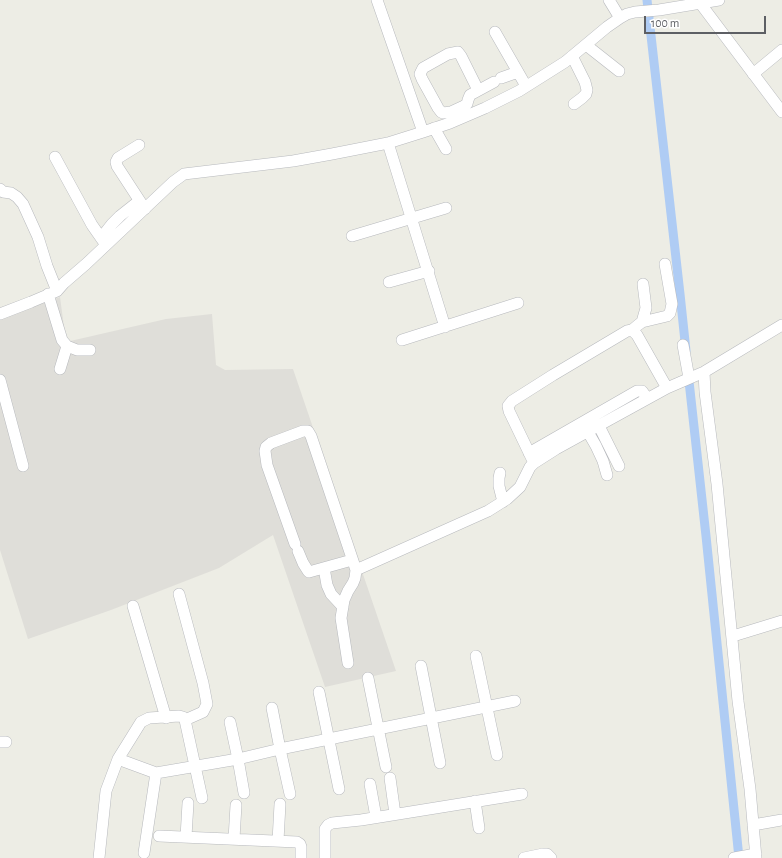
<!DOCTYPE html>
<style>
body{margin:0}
#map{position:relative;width:782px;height:858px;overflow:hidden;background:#edede5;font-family:"Alegreya Sans",sans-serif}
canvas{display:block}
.scale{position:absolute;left:644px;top:16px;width:122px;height:18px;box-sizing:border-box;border:2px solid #5d5f64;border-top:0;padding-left:5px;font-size:12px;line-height:14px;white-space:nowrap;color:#5d5f64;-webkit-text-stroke:3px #fff;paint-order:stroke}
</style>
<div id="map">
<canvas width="782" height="858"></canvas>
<div class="scale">100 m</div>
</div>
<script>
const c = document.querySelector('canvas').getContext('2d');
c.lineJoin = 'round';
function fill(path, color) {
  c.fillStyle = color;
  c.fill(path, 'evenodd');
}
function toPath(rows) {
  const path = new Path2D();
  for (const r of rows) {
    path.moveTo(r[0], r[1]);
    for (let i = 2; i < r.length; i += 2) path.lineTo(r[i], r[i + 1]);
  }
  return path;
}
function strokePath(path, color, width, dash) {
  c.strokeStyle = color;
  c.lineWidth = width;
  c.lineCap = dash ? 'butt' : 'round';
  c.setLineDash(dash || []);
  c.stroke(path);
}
fill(toPath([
 [60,297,66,342,166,319,212,314,216,365,225,370,293,369,396,671,325,687,273,535,219,568,111,610,28,639,0,550,0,319]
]), '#dfded9');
strokePath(toPath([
 [647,0,680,294,686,351],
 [688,372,706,536,739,858]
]), '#afccf4', 9);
const minor = toPath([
 [377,0,423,132],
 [609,0,620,18],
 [699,0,700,3,782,112],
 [495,32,526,86],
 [586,45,619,71],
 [572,56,585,82,587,90,586,94,582,98,574,104],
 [753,74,782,50],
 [501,78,518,72],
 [478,90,461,56,458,52,448,54,423,68,420,74,422,79,438,108,441,112,443,113,451,112,464,106,467,104,468,100,470,95,494,82],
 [434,128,446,149],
 [388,143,445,327],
 [139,145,118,158,116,162,117,166,145,209],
 [55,157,92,225,106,245],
 [0,189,3,192,11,193,17,197,23,204,38,237,47,266,57,291],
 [352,236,446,208],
 [101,238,112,224,120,216,139,201],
 [389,282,429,271],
 [48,294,62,340,67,346,77,350,90,350],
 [0,314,31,302,57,291,64,283,86,264,173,182,184,174,293,161,332,154,388,143,423,132,450,123,485,108,519,91,565,62,607,27,620,18,627,14,635,12,659,10,719,0],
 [642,322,646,308,643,284],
 [632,330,638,325,642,322,667,316,670,313,672,304,665,264],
 [402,340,518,303],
 [683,345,689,378],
 [60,369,67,346],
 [704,372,705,392,717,484,738,701,750,789,756,858],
 [0,380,23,466],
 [599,426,619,466],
 [588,432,596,446,603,461,607,475],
 [529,453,637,391,642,391,647,398],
 [534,463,509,411,508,406,512,401,553,375,627,331,632,330,637,335,667,388],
 [500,473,499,478,499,486,503,502],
 [295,544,267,465,265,451,266,447,271,443,303,431,308,431,311,436,356,570,355,578,353,583,348,591,344,600,341,618,348,663],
 [298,551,303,563,308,571,309,572,352,560],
 [324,568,327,585,331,594,343,607],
 [356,570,488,511,507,499,520,487,530,467,534,463,556,449,667,388,704,372,782,325],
 [179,594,203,683,207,704,203,712,185,720],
 [133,606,166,718],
 [733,636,782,621],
 [476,656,497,755],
 [421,666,440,763],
 [368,678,386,767],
 [319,692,339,789],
 [272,708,280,749,290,794],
 [230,722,238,759,244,793],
 [0,742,6,742],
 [118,759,156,773,238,759,280,749,515,701],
 [390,778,395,814],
 [370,784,376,817],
 [475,801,479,828],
 [753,825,782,820],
 [159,836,297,842,300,844,301,847,301,858],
 [186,837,188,803],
 [234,839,236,805],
 [278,841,280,804],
 [144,853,156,773],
 [99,858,106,791,118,759,141,722,149,718,179,716,183,717,185,720,202,798],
 [325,858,325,829,328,825,332,823,361,820,522,794],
 [524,858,543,854,547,854,551,858],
 [734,858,756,854]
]);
strokePath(minor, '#b7b9bd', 12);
strokePath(minor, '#fff', 11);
</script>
